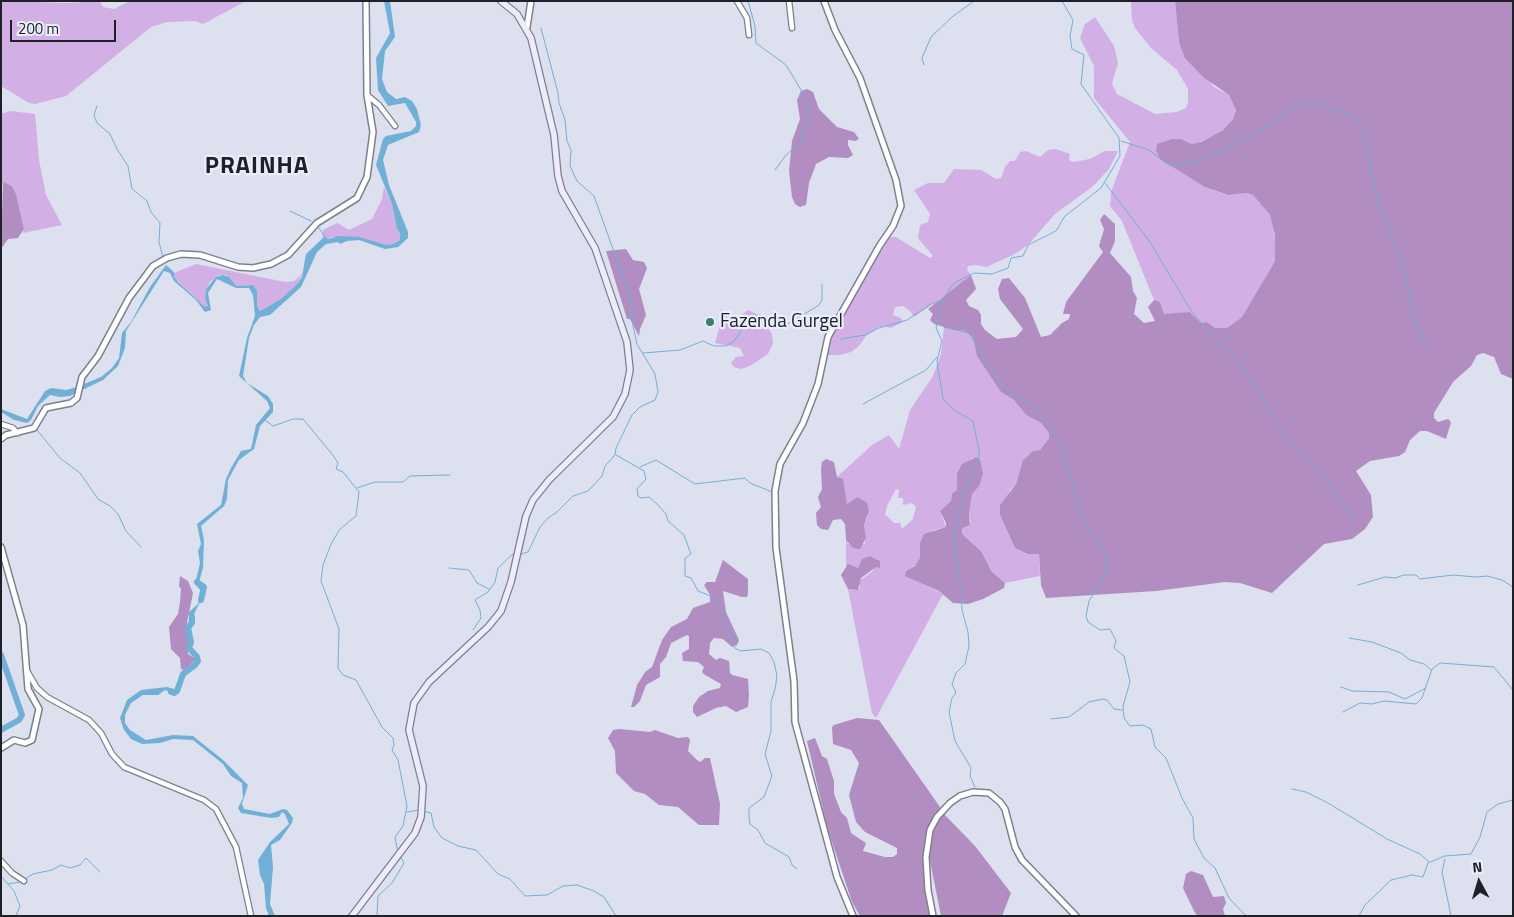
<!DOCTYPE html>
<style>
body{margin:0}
#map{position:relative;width:1514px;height:917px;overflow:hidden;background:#dde0ee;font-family:"Titillium Web",sans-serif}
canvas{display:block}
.frame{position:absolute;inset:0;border:2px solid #202126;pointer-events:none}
.north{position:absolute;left:1454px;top:857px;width:50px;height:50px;-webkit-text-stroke:4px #eaeefc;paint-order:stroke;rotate:354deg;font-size:14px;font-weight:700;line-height:20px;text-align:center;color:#202126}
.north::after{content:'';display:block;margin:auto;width:18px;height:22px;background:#202126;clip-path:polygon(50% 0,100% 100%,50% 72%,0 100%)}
.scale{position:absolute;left:10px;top:20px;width:106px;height:22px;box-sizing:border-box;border:2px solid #202126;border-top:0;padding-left:6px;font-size:15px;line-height:18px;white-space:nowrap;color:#202126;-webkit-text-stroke:4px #eaeefc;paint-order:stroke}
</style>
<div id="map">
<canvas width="1514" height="917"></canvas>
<div class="frame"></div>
<div class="north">N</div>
<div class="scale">200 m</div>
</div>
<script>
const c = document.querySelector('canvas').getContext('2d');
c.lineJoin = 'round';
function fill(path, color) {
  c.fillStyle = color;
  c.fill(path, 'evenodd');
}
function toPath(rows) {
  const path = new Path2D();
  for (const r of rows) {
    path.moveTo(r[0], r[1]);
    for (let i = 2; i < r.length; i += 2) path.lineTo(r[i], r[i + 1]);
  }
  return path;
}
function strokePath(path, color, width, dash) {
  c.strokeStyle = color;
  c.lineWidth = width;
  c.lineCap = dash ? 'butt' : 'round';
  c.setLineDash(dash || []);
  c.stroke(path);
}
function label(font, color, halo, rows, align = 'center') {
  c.font = font + ' "Titillium Web",sans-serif';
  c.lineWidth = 4.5;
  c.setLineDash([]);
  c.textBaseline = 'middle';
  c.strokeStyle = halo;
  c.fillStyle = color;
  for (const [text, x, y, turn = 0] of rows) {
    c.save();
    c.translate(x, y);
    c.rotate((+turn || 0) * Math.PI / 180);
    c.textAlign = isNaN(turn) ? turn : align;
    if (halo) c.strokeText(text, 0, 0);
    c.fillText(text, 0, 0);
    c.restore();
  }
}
fill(toPath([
 [1,1,68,3,100,1,103,7,114,9,130,1,246,1,203,24,195,21,167,22,151,27,66,96,35,104,29,103,1,86],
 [1131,1,1175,1,1179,42,1214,87,1229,95,1236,109,1233,119,1223,130,1198,143,1192,144,1184,140,1205,187,1227,195,1247,193,1253,195,1270,215,1273,224,1276,246,1275,261,1242,317,1227,328,1215,328,1207,322,1201,323,1190,312,1164,315,1160,302,1154,300,1122,221,1110,206,1111,192,1130,142,1094,98,1094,66,1080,38,1085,24,1095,17,1114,46,1118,63,1112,84,1117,94,1155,114,1177,112,1186,108,1188,102,1188,89,1177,70,1151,48,1135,28,1132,20],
 [10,111,35,114,39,160,46,195,62,225,23,233,24,229,16,194,12,186,1,183,1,114],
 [1056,149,1070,154,1069,160,1073,162,1090,159,1105,151,1118,151,1109,169,1092,187,1055,214,1028,245,1013,255,986,267,976,265,968,266,967,270,971,275,958,287,914,317,910,311,903,306,895,307,893,315,901,318,903,322,891,328,884,326,876,329,866,336,859,346,851,352,840,355,828,355,828,343,834,326,890,237,896,237,930,258,933,256,918,238,920,225,928,222,930,214,914,190,928,183,944,183,954,169,981,170,996,179,1001,178,1005,167,1010,161,1015,161,1020,152,1026,151,1040,157,1048,150],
 [384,187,392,204,397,229,400,233,400,240,393,244,386,245,350,237,332,237,330,239,324,237,322,239,323,230,337,223,349,230,372,219,382,199],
 [196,264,285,282,294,281,303,273,296,285,281,299,260,311,257,306,257,291,253,285,236,286,226,275,219,275,210,282,206,289,205,299,208,306,205,308,174,277,174,273],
 [720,310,727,313,733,321,748,310,759,315,772,334,773,343,768,354,750,366,741,369,734,367,731,363,736,357,744,356,740,348,715,343,720,325],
 [944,327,963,330,973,337,975,346,1001,392,1014,400,1026,415,1041,423,1049,433,1049,437,1040,450,1033,451,1023,460,1016,484,1010,490,1000,515,1015,548,1026,554,1039,554,1040,576,1005,583,992,572,981,551,963,535,963,528,970,525,971,521,969,513,976,457,972,458,959,469,957,473,957,490,953,494,951,501,940,511,946,527,933,530,920,547,921,557,917,564,906,571,918,581,943,594,876,718,872,713,848,589,854,590,860,588,859,581,872,572,878,560,873,557,861,563,858,568,852,566,846,569,846,540,848,544,865,544,864,527,868,516,851,503,847,504,837,477,872,445,889,435,899,449,910,410,933,376,941,354],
 [896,489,899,490,898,498,903,498,903,505,912,503,916,507,913,519,902,529,900,523,894,523,885,514,887,506]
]), '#d2afe4');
fill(toPath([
 [1175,1,1513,1,1513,379,1501,374,1494,357,1483,353,1477,355,1471,366,1453,382,1434,413,1434,418,1438,422,1448,419,1451,422,1446,439,1427,431,1420,431,1410,440,1405,452,1399,456,1370,461,1356,471,1371,495,1373,517,1365,529,1352,539,1324,544,1272,593,1240,583,1225,582,1156,591,1046,598,1041,585,1039,554,1027,554,1015,548,1000,515,1000,505,1016,484,1023,460,1033,451,1040,450,1049,438,1049,433,1041,423,1026,415,1014,400,1001,392,977,356,973,337,963,330,954,330,934,324,930,320,933,314,928,309,971,275,976,289,966,300,969,306,978,310,981,315,981,324,985,330,997,339,1016,337,1023,329,1000,299,998,289,1002,279,1009,278,1025,298,1041,337,1050,335,1062,323,1069,319,1070,314,1063,314,1066,302,1103,252,1099,246,1104,229,1100,220,1104,214,1115,224,1115,241,1110,253,1131,277,1133,291,1137,298,1134,314,1144,323,1155,321,1148,307,1154,300,1160,302,1164,314,1190,312,1201,323,1207,322,1215,328,1227,328,1242,317,1275,261,1275,235,1270,215,1253,195,1247,193,1228,195,1205,187,1160,159,1156,150,1157,144,1172,139,1181,139,1192,144,1201,142,1223,130,1233,119,1236,110,1229,95,1203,77,1185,58,1179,42],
 [807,89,813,92,819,109,837,127,854,132,859,139,855,141,848,140,848,145,853,155,848,158,829,157,816,164,809,183,806,205,800,207,795,204,792,197,789,171,792,141,800,119,797,100,801,91],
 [3,182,12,186,16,194,24,229,18,238,8,239,1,249],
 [626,249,633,260,644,262,647,268,639,289,646,315,640,329,639,336,630,319,627,319,606,251],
 [976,457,980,460,983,474,979,486,972,494,969,513,970,525,963,528,962,531,963,535,981,551,992,572,1005,583,1004,588,983,599,968,604,953,603,939,591,905,576,906,571,915,566,920,558,920,543,924,534,946,527,946,523,940,511,951,501,952,494,957,490,957,473,962,464],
 [826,459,834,462,837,477,843,479,847,504,858,497,867,503,869,510,864,526,866,538,860,549,853,548,846,540,845,524,841,519,833,520,828,530,821,529,817,525,816,513,821,507,818,497,822,489,821,468,822,462],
 [870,556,880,561,880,568,876,567,861,578,858,590,848,589,841,575,848,564,858,568,862,559],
 [723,560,748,579,748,593,747,597,742,597,723,591,726,612,739,640,737,645,732,647,723,639,714,638,710,643,709,654,716,660,720,658,729,661,730,673,732,675,748,679,749,694,748,707,736,712,726,706,716,708,697,717,693,712,693,706,699,697,708,691,720,688,721,684,705,675,702,672,704,667,698,662,683,661,682,653,689,649,689,636,687,635,671,643,666,657,660,664,660,677,646,685,640,701,634,707,631,707,637,685,645,672,652,667,662,640,671,627,687,619,693,608,710,602,710,595,704,585,707,582,715,582],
 [180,576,188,581,193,593,186,628,190,640,188,654,196,659,185,670,181,669,180,658,171,649,169,627,178,614,180,602,181,589,179,586],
 [857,718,879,720,940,807,929,830,925,851,934,916,860,916,852,902,827,827,807,741,815,738,822,756,827,759,834,781,834,794,841,812,847,818,851,833,866,843,863,851,885,857,893,857,897,854,897,848,865,832,856,822,849,795,859,763,851,750,833,744,832,727,834,725],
 [620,729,650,732,655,730,678,738,688,737,690,740,688,751,697,760,700,762,705,758,710,758,720,804,719,825,699,825,678,807,659,805,645,794,634,791,616,773,615,751,608,738,613,730],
 [942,812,975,846,1011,893,1002,916,941,916,929,856,932,833],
 [1191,871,1203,875,1213,897,1224,896,1226,903,1223,909,1225,916,1198,916,1195,913,1183,888,1186,874]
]), '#b18dc2');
fill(toPath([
 [384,1,390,1,395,37,385,51,382,79,387,92,396,99,405,97,412,101,417,109,421,125,419,132,388,145,383,160,389,185,408,232,408,238,398,247,385,249,359,240,347,241,340,244,338,242,326,244,317,252,301,287,270,315,260,317,254,325,249,338,243,376,247,383,268,396,273,404,273,412,260,426,254,449,239,460,228,480,227,499,224,506,201,526,204,540,203,568,199,582,203,586,204,594,194,614,195,623,192,627,188,613,198,604,201,591,195,584,200,563,198,551,201,544,197,524,221,505,226,479,231,468,241,451,251,449,256,425,270,408,267,401,239,376,247,338,255,316,253,295,249,288,236,288,217,279,208,293,211,310,205,312,196,300,174,281,170,273,164,271,126,331,125,348,118,366,103,380,70,396,60,397,50,395,38,406,31,420,27,423,14,420,1,412,1,409,27,419,45,391,51,388,66,390,77,387,101,377,112,368,119,358,122,333,131,322,150,287,166,265,174,272,174,277,178,282,205,307,208,306,205,299,206,289,216,277,223,275,229,277,236,286,253,285,257,291,257,306,260,311,281,299,296,285,302,277,306,254,324,237,329,239,338,236,359,237,386,245,393,244,400,240,400,233,397,229,392,204,376,165,383,139,386,136,411,131,416,126,416,122,405,103,388,106,378,90,376,58,390,33],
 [167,687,174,689,177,693,173,694,165,690,158,695,143,695,131,703,125,715,125,723,130,730,146,740,173,735,193,736,223,760,248,785,242,804,244,809,270,814,283,809,287,810,293,818,292,823,280,840,271,845,273,867,270,904,275,916,269,916,266,908,264,884,260,875,258,860,270,842,289,824,285,814,282,812,279,817,271,818,241,813,238,808,243,798,242,783,231,776,223,764,193,740,173,739,160,743,142,744,131,739,124,730,120,718,127,700,141,690]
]), '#70b0d6');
strokePath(toPath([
 [748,1,755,26,756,43,786,65,801,90,809,111,801,142,786,155,775,170],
 [924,65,922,58,931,37,952,17,974,1],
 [97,106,94,115,97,123,110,134,117,149,128,166,132,189,147,201,151,212,160,223,159,242,163,257],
 [1121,141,1149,150,1169,165,1177,165,1202,159,1234,145,1260,131,1300,103,1317,104,1354,116,1363,130,1377,198,1403,265,1414,320,1426,345],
 [1105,183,1148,239,1190,309,1213,337,1241,364,1285,436,1331,485,1353,521],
 [290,211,311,221],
 [318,227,326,238],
 [940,324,944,327,969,333,1000,384,1014,396,1036,408,1053,431,1062,449,1085,527,1101,545,1107,558,1105,575,1089,601,1086,616,1088,622,1100,630,1110,629,1116,641,1114,648,1124,656,1130,682,1123,706,1124,718,1130,726,1143,725,1151,729,1155,747,1166,758,1182,798,1193,818,1194,839,1204,858,1215,868,1229,898,1246,916],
 [841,339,865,335,879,328,907,320,931,304,942,300],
 [643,353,680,350,703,341,714,346,726,346,734,341,749,320,758,315,765,316,777,326,783,327,819,305,822,300,822,284],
 [863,404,926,370,937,357],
 [265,420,273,426,293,419,303,419,332,454,338,463,336,469,343,472,359,492,356,516,340,529,331,544,323,565,321,581,339,629,338,668,343,675,356,680,382,727,393,738,394,745,392,750,398,760,407,806,403,826,395,837,398,853],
 [37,430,60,458,80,473,98,499,110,506,118,514,126,531,141,547],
 [616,455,644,471,646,479,637,489,638,496,641,498,649,497,657,504,666,514,668,521,684,535,691,554,685,558,685,576,691,578,698,591,713,597,716,602,735,648,740,651,761,649,769,653,774,662,777,676,775,689,771,702,771,731,765,754,772,776,764,797,749,808,749,818,750,824,758,830,765,843,789,857,792,865,797,869],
 [640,467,656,460,695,484,745,478,750,483,772,492],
 [357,488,375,482,403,482,410,476,450,475],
 [521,554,528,552,540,527,548,518,557,512,573,496,588,491,602,476,605,466,615,455,616,448,632,415,640,407,655,400,658,392,655,374,637,344,632,321,632,308,629,294,594,196,577,181,570,166,571,150,567,141,565,120,559,103,558,93,541,28],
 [449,568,469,570,477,583,489,589],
 [1358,585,1385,577,1396,578,1403,575,1416,575,1420,579,1453,575,1476,577,1487,576,1502,580,1513,587],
 [473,630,481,618,480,610,475,600,488,592,495,582,498,568,514,553],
 [1349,638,1372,642,1401,653,1410,660,1424,664,1431,670],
 [1341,687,1352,691,1389,692,1405,699,1426,688],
 [1343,712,1360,703,1372,704,1384,701,1416,704,1422,698,1432,669,1440,663,1494,667,1513,690],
 [1051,719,1069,717,1089,702,1103,699,1107,700,1114,709,1122,710],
 [975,787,970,776,971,768,955,741,949,712,952,698,956,693,952,684,956,673,965,664,969,646,968,632,962,610,961,587,955,550,955,529,963,495,979,460,979,450,973,421,954,410,943,399,937,361,942,341,936,328,943,299,954,283,974,273,992,274,1008,268,1011,258,1023,256,1028,245,1056,231,1065,216,1101,188,1120,156,1119,138,1081,84,1084,55,1072,49,1070,36,1073,20,1062,1],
 [1292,789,1306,792,1328,803,1387,839,1420,854,1429,862],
 [423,811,431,813,434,827,442,838,458,846,476,850,498,874,510,879,525,896,547,895,563,886,577,885,594,891,604,897,616,916],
 [407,812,419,810],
 [1445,859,1442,872,1451,916],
 [1,876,14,891,20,906,16,916],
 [8,884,20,882,33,874,52,870,61,865,70,868,80,865,86,858,100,872],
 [377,916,378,896,392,883,404,863,400,856],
 [1359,916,1365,905,1391,880,1412,875,1423,877,1428,863,1445,856,1471,854,1480,837,1487,812,1498,804,1513,800]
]), '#70b0d6', 1);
strokePath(toPath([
 [197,582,204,587,201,600],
 [1,655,22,715,19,720,1,730],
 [171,692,174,693,177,691,183,674,195,665,198,661,197,657,189,648,191,642,188,628,192,622,192,617]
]), '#70b0d6', 6);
const minor = toPath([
 [737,1,747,18,749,35],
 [789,1,792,28],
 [367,95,379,105,395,126],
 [1,424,13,428,17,433],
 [27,671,37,688,47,697,89,720,101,733,112,754,124,767,204,800,216,809,236,847,251,916],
 [1,861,12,873,24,881]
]);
const tertiary = toPath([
 [824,1,835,30,860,78,896,180,901,206,893,226,880,245,828,337,818,384,803,423,780,464,775,491,776,548,794,681,795,722,837,877,853,916],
 [527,27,531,1],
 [1,439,6,435,34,428,46,408,71,403,77,398,82,377,98,356,129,298,153,266,167,258,181,254,200,255,238,267,253,268,271,264,288,255,317,223,357,198,367,177,373,132,367,95,366,1],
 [1,547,23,625,28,689,39,709,32,740,25,743,14,740,1,748],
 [933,916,928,890,926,857,930,830,937,817,950,803,960,796,973,792,989,793,1000,802,1005,809,1015,847,1022,860,1076,916]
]);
const secondary = toPath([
 [352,916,415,833,421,817,423,786,409,730,414,703,429,682,488,627,501,611,511,582,526,516,533,500,549,480,613,417,625,394,630,370,627,342,595,248,562,191,558,176,554,135,531,38,517,14,501,1]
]);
strokePath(minor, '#7d818d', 7);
strokePath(tertiary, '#7d818d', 8);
strokePath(secondary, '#7d818d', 8);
strokePath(minor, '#fff', 4.5);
strokePath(tertiary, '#fff', 5);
strokePath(secondary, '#eeebfc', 5.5);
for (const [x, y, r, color] of [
 [710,322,5,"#3b7d6d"]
]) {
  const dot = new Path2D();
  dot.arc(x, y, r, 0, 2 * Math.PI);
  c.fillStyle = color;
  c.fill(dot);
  strokePath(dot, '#eaeefc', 2);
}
label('19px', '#202126', '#eaeefc', [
 ["Fazenda Gurgel",720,322]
], 'left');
c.letterSpacing = '1px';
label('bold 24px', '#202126', '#eaeefc', [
 ["PRAINHA",257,167]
]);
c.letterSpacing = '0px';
</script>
